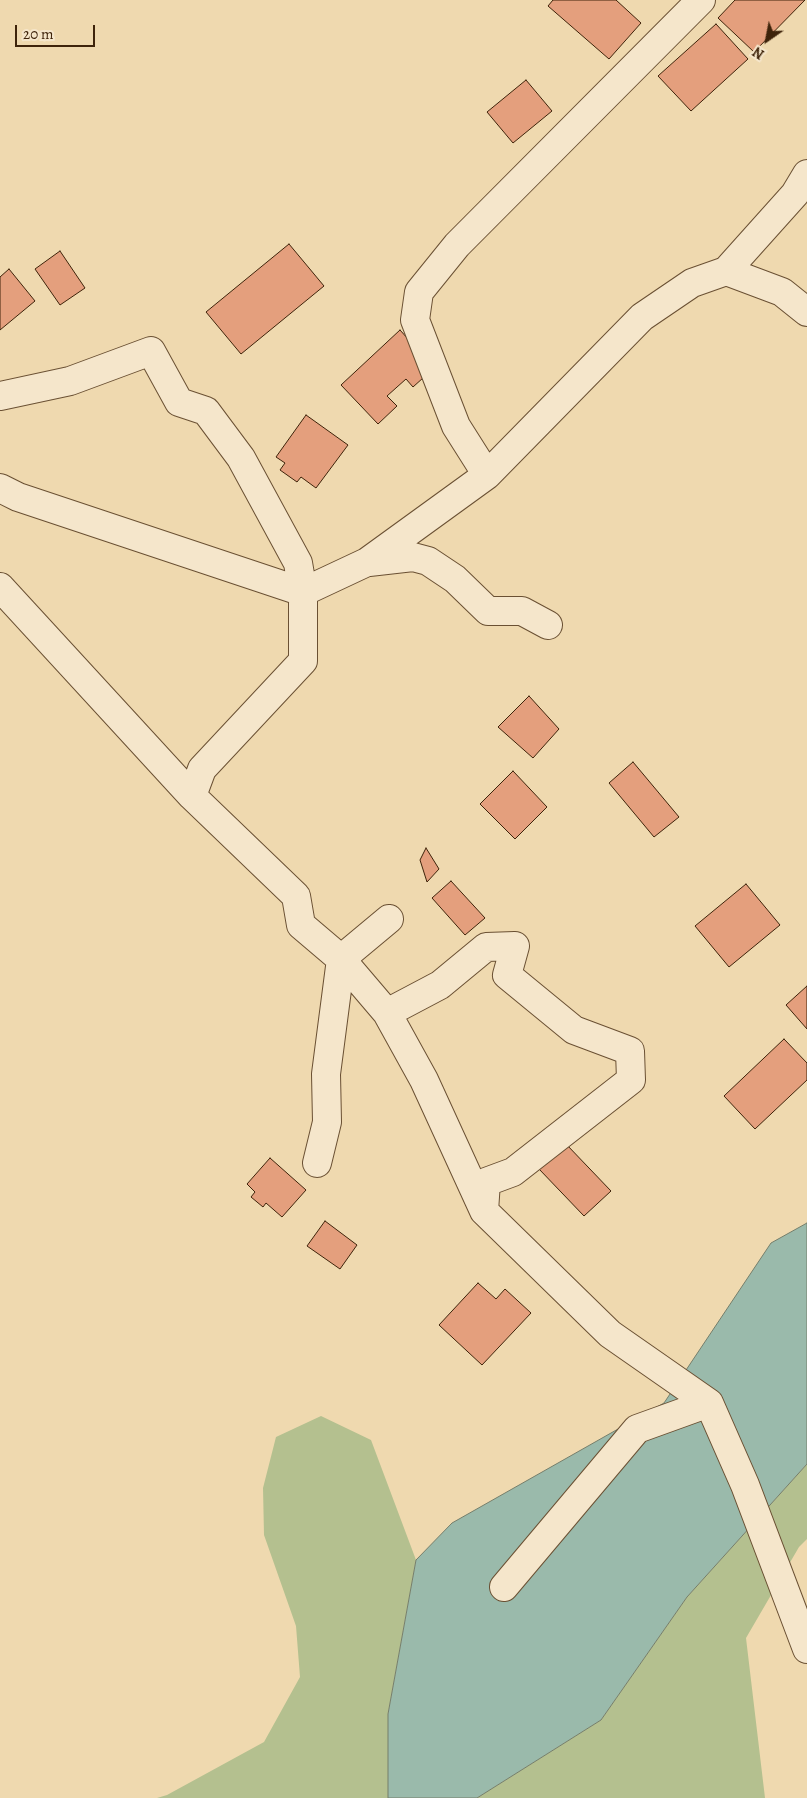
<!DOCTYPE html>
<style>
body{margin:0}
#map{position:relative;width:807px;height:1798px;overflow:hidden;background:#efd9af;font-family:Alegreya,serif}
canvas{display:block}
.north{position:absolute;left:742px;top:15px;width:50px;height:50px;-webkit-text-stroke:4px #f5e6cb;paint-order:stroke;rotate:213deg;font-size:14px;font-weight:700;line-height:20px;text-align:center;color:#3e230a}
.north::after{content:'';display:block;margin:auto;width:18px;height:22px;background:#3e230a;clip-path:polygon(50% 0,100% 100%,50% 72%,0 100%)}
.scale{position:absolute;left:15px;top:25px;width:80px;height:22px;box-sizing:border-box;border:2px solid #3e230a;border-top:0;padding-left:6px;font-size:15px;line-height:18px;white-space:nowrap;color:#3e230a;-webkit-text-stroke:4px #f5e6cb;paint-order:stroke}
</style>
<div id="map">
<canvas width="807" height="1798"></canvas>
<div class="north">N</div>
<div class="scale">20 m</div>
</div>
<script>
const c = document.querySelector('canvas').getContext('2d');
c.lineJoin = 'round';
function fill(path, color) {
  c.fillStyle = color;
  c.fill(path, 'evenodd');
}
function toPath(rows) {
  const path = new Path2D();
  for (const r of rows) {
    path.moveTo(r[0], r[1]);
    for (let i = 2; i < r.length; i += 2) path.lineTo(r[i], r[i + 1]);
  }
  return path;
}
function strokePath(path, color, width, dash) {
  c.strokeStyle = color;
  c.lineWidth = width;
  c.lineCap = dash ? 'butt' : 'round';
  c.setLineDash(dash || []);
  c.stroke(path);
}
fill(toPath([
 [321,1416,371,1440,416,1560,388,1714,388,1798,157,1798,167,1795,264,1742,300,1677,296,1626,264,1535,263,1488,276,1437],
 [807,1464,807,1539,799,1547,746,1638,765,1798,477,1798,601,1720,687,1597]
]), '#b4c08f');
const water = toPath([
 [807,1223,807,1464,687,1597,601,1720,477,1798,388,1798,388,1714,416,1560,452,1523,664,1403,771,1243,807,1223]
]);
fill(water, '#9abaab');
strokePath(water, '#757e6b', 1);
const building = toPath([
 [553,0,616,0,641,23,609,59,548,6,553,0],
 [735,0,805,0,754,52,718,18,735,0],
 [716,24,748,59,691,111,658,76,716,24],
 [526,80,552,111,513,143,487,112,526,80],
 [289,244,324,286,241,354,206,312,289,244],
 [60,251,85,288,60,305,35,269,60,251],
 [9,269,35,301,0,330,0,277,9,269],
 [400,330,434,368,413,387,406,379,387,396,397,406,378,424,341,385,400,330],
 [306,415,348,445,316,488,301,477,297,482,280,470,285,463,276,457,306,415],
 [529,696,559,729,533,758,498,727,529,696],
 [633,762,679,817,654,837,609,783,633,762],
 [513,771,547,807,515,839,480,804,513,771],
 [426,848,439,869,427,882,420,860,426,848],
 [451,881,485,918,465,935,432,898,451,881],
 [746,884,780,925,729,967,695,926,746,884],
 [807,986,807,1029,786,1005,807,986],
 [784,1039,807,1063,807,1080,755,1129,724,1096,784,1039],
 [566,1144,611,1191,584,1216,539,1169,566,1144],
 [270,1158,306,1190,282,1217,266,1203,263,1207,251,1197,255,1192,247,1184,270,1158],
 [325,1221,357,1245,340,1269,307,1246,325,1221],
 [478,1283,496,1299,505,1289,531,1313,482,1365,439,1325,478,1283]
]);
fill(building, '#e49f7d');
strokePath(building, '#3e230a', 1);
const minor = toPath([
 [726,271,782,292,807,312],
 [0,396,70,381,151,351,179,402,206,411,241,458,298,563,303,592,18,497,0,488],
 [487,475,456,426,415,320,419,292,457,245,701,0],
 [369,562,413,557,428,561,455,579,488,611,522,611,548,625],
 [0,587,192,796,296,896,301,925,341,959,387,1013,424,1080,484,1211,610,1334,709,1403,745,1485,807,1649],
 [192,796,202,769,303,661,303,592,367,562,487,475,642,317,692,283,726,271,795,194,807,174],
 [387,1013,440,985,486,947,515,946,507,975,574,1030,630,1051,631,1080,513,1172,486,1182,484,1211],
 [317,1163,327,1122,326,1074,341,959,389,919],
 [504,1587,637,1429,709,1403]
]);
strokePath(minor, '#6a5033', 30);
strokePath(minor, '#f5e6cb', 28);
</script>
